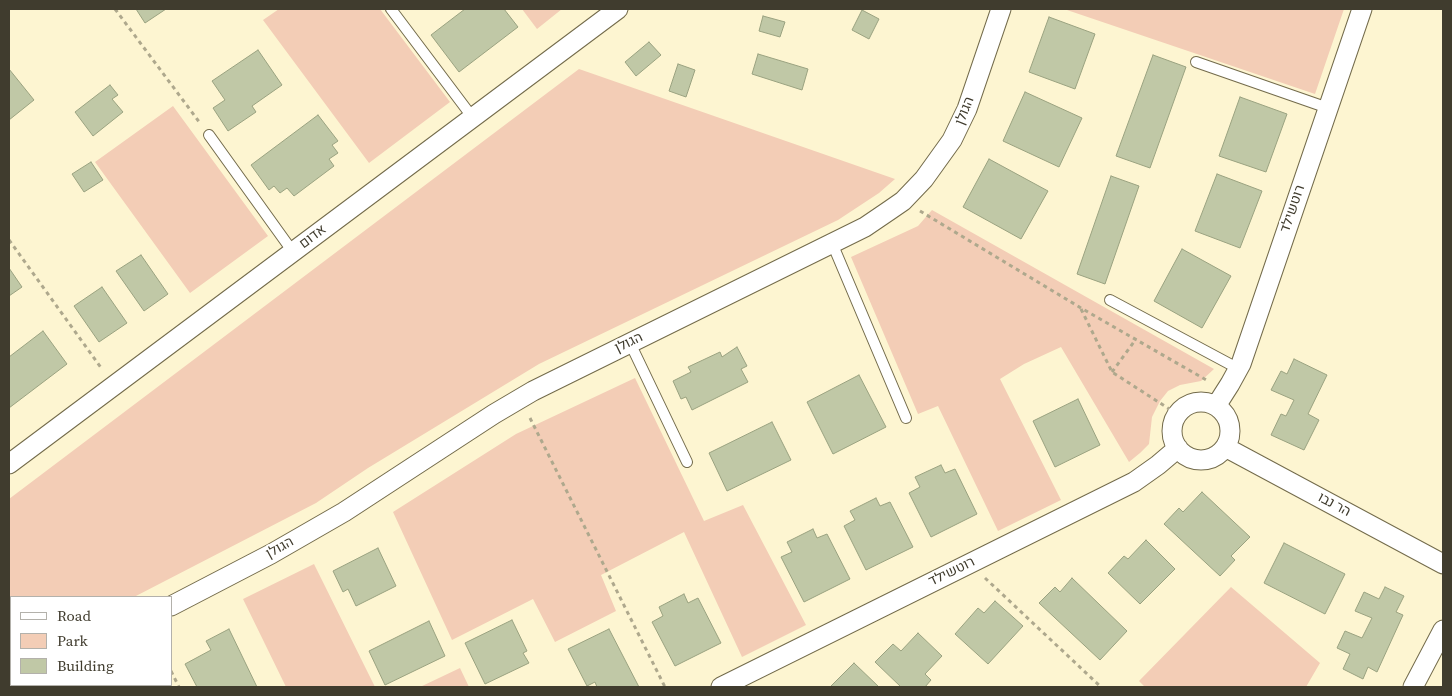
<!DOCTYPE html>
<meta charset="utf-8">
<style>
body{margin:0}
#map{position:relative;width:1452px;height:696px;overflow:hidden;background:#fdf5d1;font-family:"Source Serif 4",serif}
canvas{display:block}
.frame{position:absolute;inset:0;border:10px solid #403c2e;pointer-events:none}
.legend{position:absolute;left:10px;top:596px;width:162px;height:90px;box-sizing:border-box;background:#fff;border:1px solid #b3b1ab;margin:0;padding:6px 9px;list-style:none;font-size:15px;color:#403c2e}
.legend li{display:flex;align-items:center;gap:10px;height:25px}
.legend b{width:25px;border:1px solid #b3b1ab}
</style>
<div id="map">
<canvas width="1452" height="696"></canvas>
<div class="frame"></div>
<ul class="legend">
<li><b style="height:6px;background:#fff"></b>Road</li>
<li><b style="height:14px;background:#f3cdb6"></b>Park</li>
<li><b style="height:14px;background:#c0c8a6"></b>Building</li>
</ul>
</div>
<script>
const c = document.querySelector('canvas').getContext('2d');
c.lineJoin = 'round';
function fill(path, color) {
  c.fillStyle = color;
  c.fill(path, 'evenodd');
}
function toPath(rows) {
  const path = new Path2D();
  for (const r of rows) {
    if (r.length === 3) {
      path.moveTo(r[0] + r[2], r[1]);
      path.arc(r[0], r[1], r[2], 0, 2 * Math.PI);
      continue;
    }
    path.moveTo(r[0], r[1]);
    for (let i = 2; i < r.length; i += 2) path.lineTo(r[i], r[i + 1]);
  }
  return path;
}
function strokePath(path, color, width, dash) {
  c.strokeStyle = color;
  c.lineWidth = width;
  c.lineCap = dash ? 'butt' : 'round';
  c.setLineDash(dash || []);
  c.stroke(path);
}
function label(font, color, halo, rows, align = 'center') {
  c.font = font + ' "Source Serif 4",Heebo,serif';
  c.lineWidth = 4;
  c.setLineDash([]);
  c.textBaseline = 'middle';
  c.strokeStyle = halo;
  c.fillStyle = color;
  for (const [text, x, y, turn = 0] of rows) {
    c.save();
    c.translate(x, y);
    c.rotate((+turn || 0) * Math.PI / 180);
    c.textAlign = isNaN(turn) ? turn : align;
    if (halo) c.strokeText(text, 0, 0);
    c.fillText(text, 0, 0);
    c.restore();
  }
}
fill(toPath([
 [279,9,380,9,450,102,369,163,263,20],
 [522,9,562,9,537,29],
 [1064,9,1344,9,1315,94],
 [579,69,895,179,879,193,838,220,539,364,368,468,316,503,134,597,11,597,11,642,9,640,9,499],
 [173,106,268,236,190,293,95,162],
 [932,210,1214,369,1201,381,1180,385,1168,391,1160,401,1152,417,1149,444,1140,453,1129,462,1061,347,1024,364,1000,379,1061,500,998,531,938,406,918,414,851,257,918,226],
 [635,378,704,521,743,505,806,625,742,657,684,532,601,575,616,611,555,642,533,599,452,640,393,512,516,434],
 [314,564,375,687,286,687,243,599],
 [1231,587,1320,663,1306,687,1145,687,1139,681],
 [460,668,469,687,420,687]
]), '#f3cdb6');
const building = toPath([
 [136,9,166,9,145,23,136,9],
 [465,9,504,9,518,27,459,72,431,35,465,9],
 [862,10,879,19,869,39,852,30,862,10],
 [763,16,785,22,780,37,759,31,763,16],
 [1049,17,1095,34,1075,89,1029,72,1049,17],
 [649,42,661,55,636,76,625,62,649,42],
 [258,50,282,85,252,106,256,112,228,131,213,108,225,100,212,81,258,50],
 [758,54,808,69,802,90,752,74,758,54],
 [1153,55,1186,67,1150,168,1116,156,1153,55],
 [678,64,695,70,686,97,669,91,678,64],
 [9,69,34,100,9,120,9,69],
 [110,85,118,95,112,99,123,112,93,136,75,112,110,85],
 [1025,92,1082,118,1059,167,1003,141,1025,92],
 [1240,97,1287,114,1266,172,1219,156,1240,97],
 [318,115,338,141,332,145,338,153,329,159,334,166,294,196,287,188,280,193,274,186,269,190,251,165,318,115],
 [989,159,1048,191,1021,239,963,207,989,159],
 [91,162,103,180,84,192,72,174,91,162],
 [1217,174,1262,191,1240,248,1195,231,1217,174],
 [1111,176,1139,186,1105,284,1077,274,1111,176],
 [1182,249,1231,276,1202,328,1154,301,1182,249],
 [141,255,168,294,144,311,116,271,141,255],
 [9,268,22,287,9,296,9,268],
 [102,287,127,323,99,342,74,306,102,287],
 [43,331,67,364,9,408,9,357,43,331],
 [737,347,747,366,741,369,748,382,692,410,686,397,681,399,673,381,691,372,688,367,720,352,722,357,737,347],
 [1294,359,1327,375,1308,414,1319,420,1304,450,1271,435,1281,414,1286,416,1294,400,1271,390,1281,371,1287,374,1294,359],
 [859,375,886,427,833,454,807,402,859,375],
 [1078,399,1100,445,1055,467,1033,421,1078,399],
 [772,422,791,460,727,491,709,453,772,422],
 [941,465,945,473,955,469,977,514,931,537,909,493,920,487,915,477,941,465],
 [1202,492,1250,537,1231,556,1235,560,1220,576,1164,524,1179,508,1183,512,1202,492],
 [876,498,880,506,890,502,913,547,866,570,844,526,855,520,850,511,876,498],
 [813,529,817,538,827,534,850,579,804,602,781,557,792,552,787,542,813,529],
 [1146,540,1175,569,1140,604,1108,573,1124,556,1128,559,1146,540],
 [1284,543,1345,574,1325,614,1264,583,1284,543],
 [378,548,396,586,356,606,348,589,343,592,333,571,378,548],
 [1072,578,1127,631,1100,660,1039,603,1055,587,1060,592,1072,578],
 [1385,587,1404,596,1396,612,1403,615,1377,672,1368,667,1363,679,1343,669,1350,654,1337,648,1345,631,1362,638,1372,618,1355,611,1364,592,1379,599,1385,587],
 [684,594,688,603,698,598,721,643,675,666,652,622,663,616,659,607,684,594],
 [995,601,1023,626,988,664,955,634,978,608,984,613,995,601],
 [512,620,527,651,523,653,529,663,485,684,465,643,512,620],
 [429,621,445,656,385,685,369,651,429,621],
 [229,629,257,687,197,687,185,664,211,650,206,641,229,629],
 [609,629,639,687,597,687,595,682,587,686,568,649,609,629],
 [918,633,942,656,925,674,931,680,925,687,901,687,875,662,893,644,901,651,918,633],
 [854,663,879,687,830,687,854,663],
 [122,685,153,685,154,687,117,687,122,685]
]);
fill(building, '#c0c8a6');
strokePath(building, '#9aa280', 1);
const service = toPath([
 [391,9,473,118],
 [1196,62,1328,108],
 [209,135,293,252],
 [832,243,906,418],
 [1110,300,1239,369],
 [630,343,687,462]
]);
const minor = toPath([
 [1201,431,29],
 [1216,406,1230,384,1241,364,1362,9],
 [1225,447,1443,564],
 [9,464,618,9],
 [171,606,271,554,344,512,494,414,533,391,865,227,890,210,903,201,924,179,952,140,967,109,1001,9],
 [15,687,19,685],
 [721,687,1134,482,1158,465,1178,448],
 [1413,687,1443,630]
]);
strokePath(service, '#736b4b', 12);
strokePath(minor, '#736b4b', 21);
strokePath(toPath([
 [115,9,200,123],
 [920,211,1081,308,1208,381],
 [9,240,102,369],
 [1081,309,1112,372,1177,414],
 [1112,372,1136,339],
 [530,418,665,687],
 [985,578,1101,687],
 [171,671,179,687]
]), '#aea88d', 3, [4, 4]);
strokePath(service, '#fff', 10);
strokePath(minor, '#fff', 19);
label('14px', '#403c2e', '#fff', [
 ["הגולן",965,111,-68],
 ["רוטשילד",1293,209,-71],
 ["אדום",313,237,-37],
 ["הגולן",629,343,-26],
 ["הר נבו",1334,505,28],
 ["הגולן",280,548,-29],
 ["רוטשילד",952,572,-26]
]);
</script>
